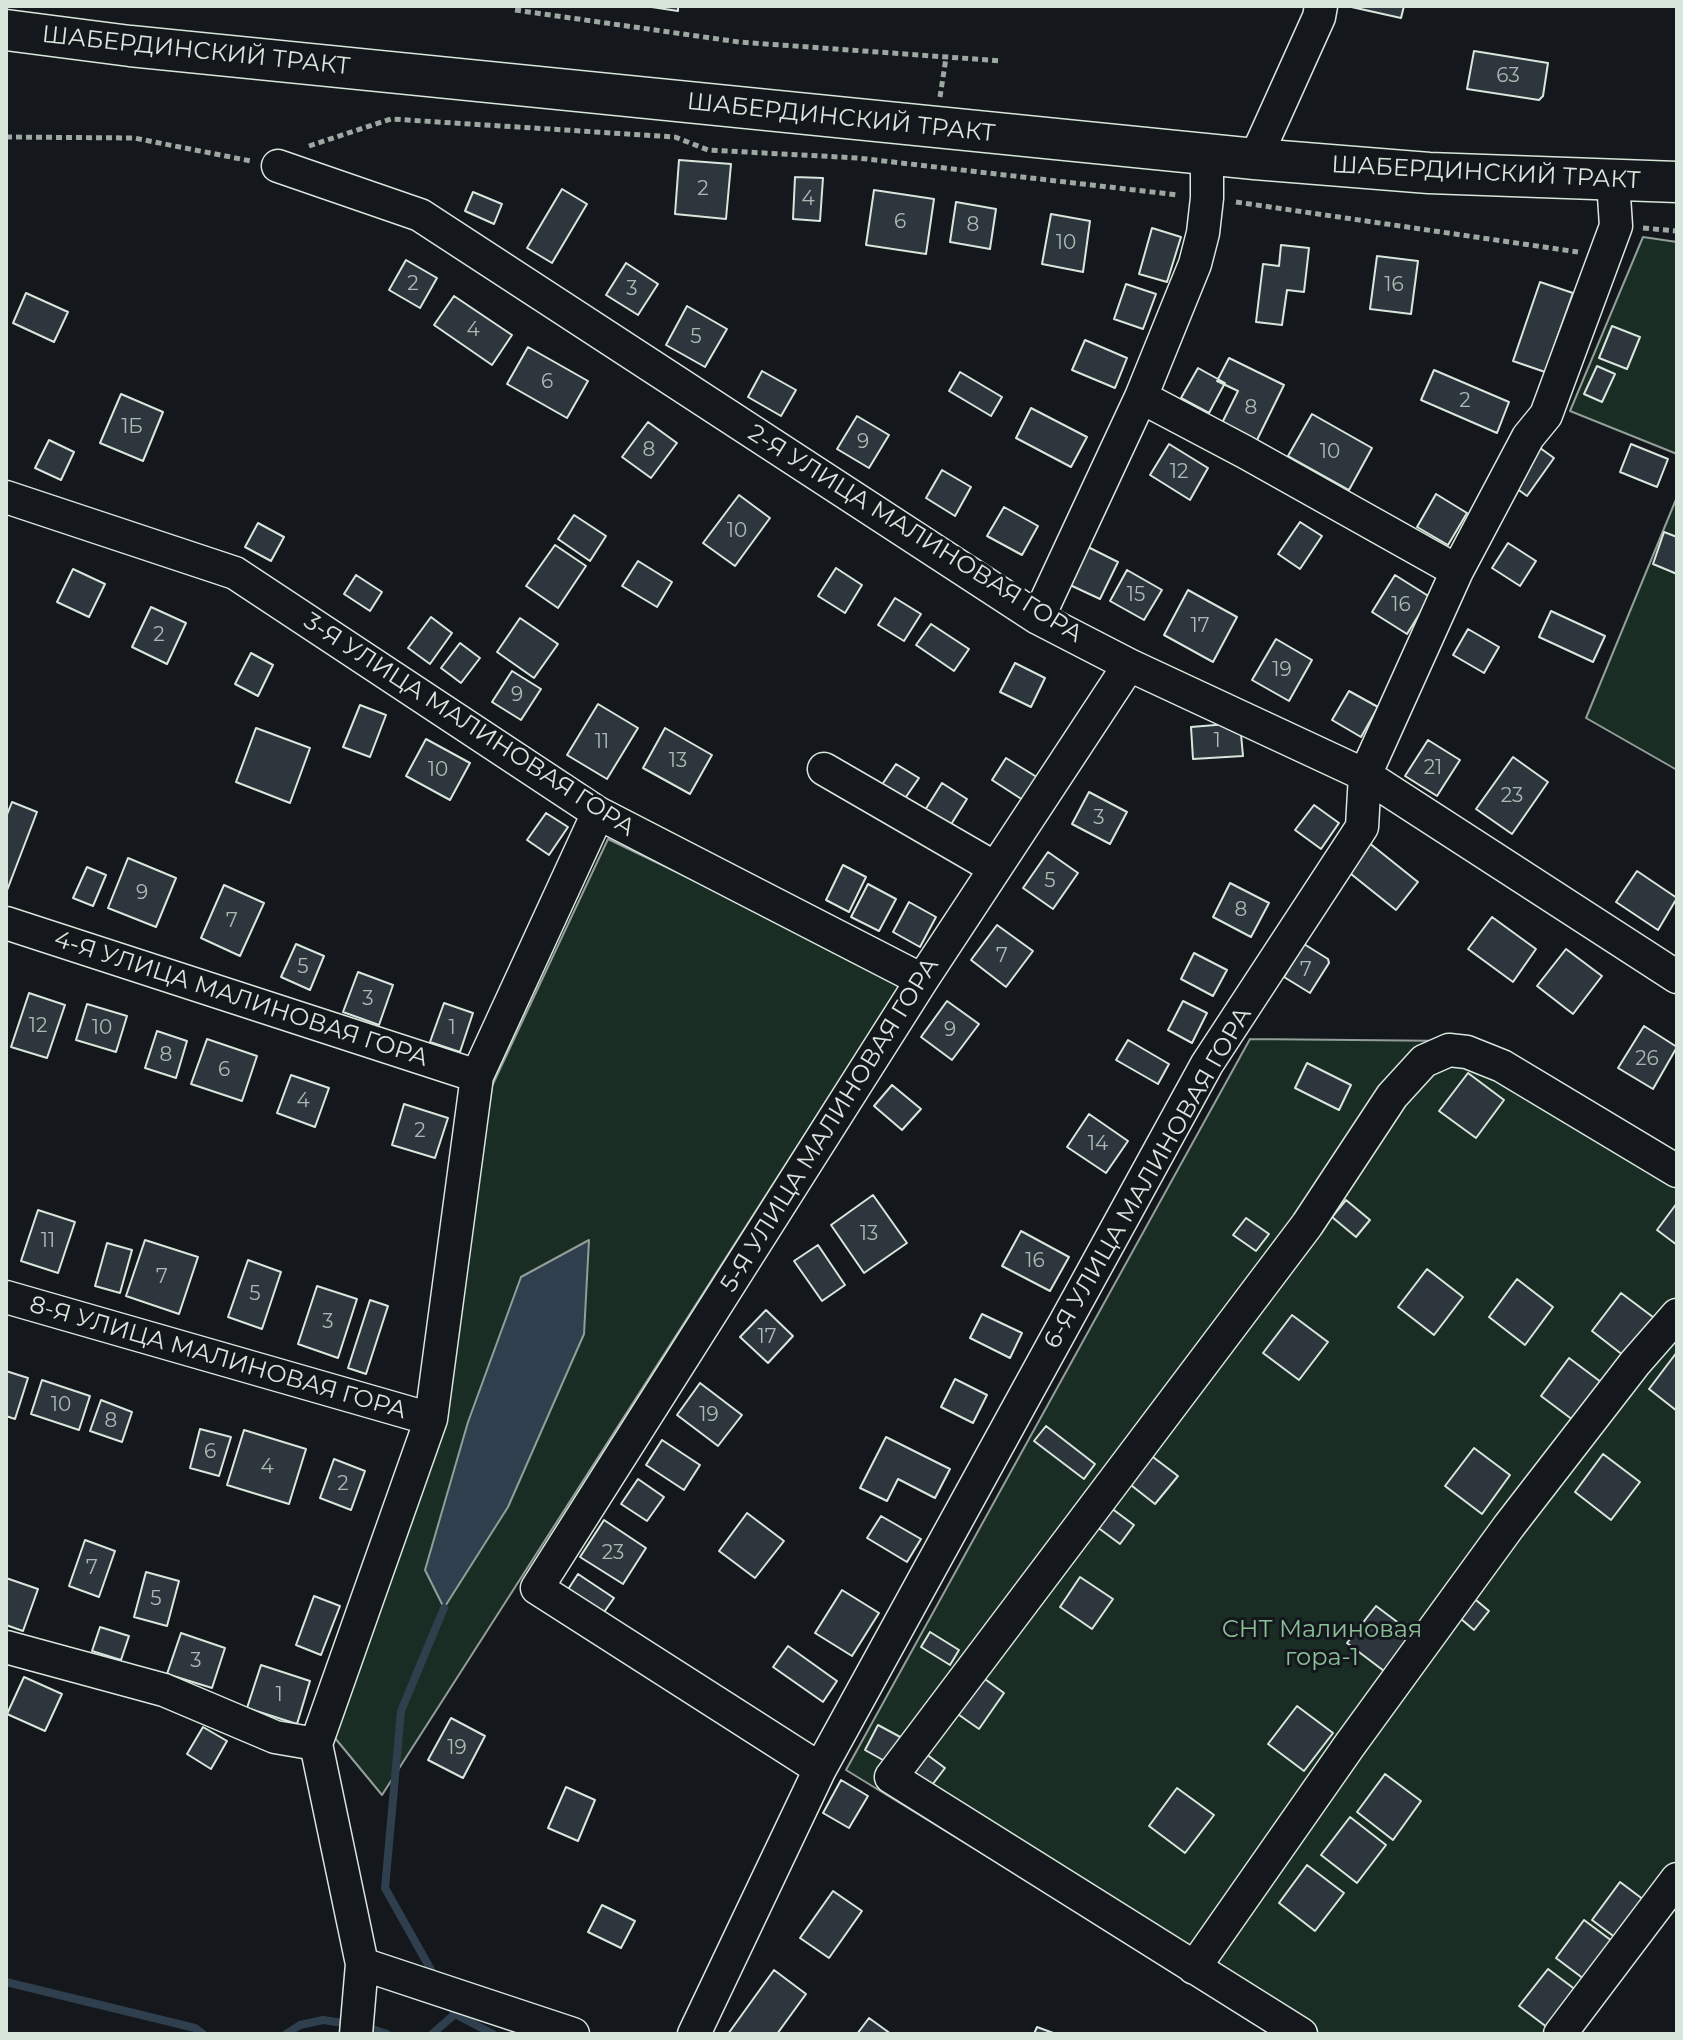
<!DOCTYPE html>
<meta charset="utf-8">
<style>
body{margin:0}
#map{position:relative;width:1683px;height:2040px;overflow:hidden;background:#14181c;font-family:Montserrat,sans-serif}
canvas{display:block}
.frame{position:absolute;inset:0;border:8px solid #d8e6dc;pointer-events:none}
</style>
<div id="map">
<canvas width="1683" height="2040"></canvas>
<div class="frame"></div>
</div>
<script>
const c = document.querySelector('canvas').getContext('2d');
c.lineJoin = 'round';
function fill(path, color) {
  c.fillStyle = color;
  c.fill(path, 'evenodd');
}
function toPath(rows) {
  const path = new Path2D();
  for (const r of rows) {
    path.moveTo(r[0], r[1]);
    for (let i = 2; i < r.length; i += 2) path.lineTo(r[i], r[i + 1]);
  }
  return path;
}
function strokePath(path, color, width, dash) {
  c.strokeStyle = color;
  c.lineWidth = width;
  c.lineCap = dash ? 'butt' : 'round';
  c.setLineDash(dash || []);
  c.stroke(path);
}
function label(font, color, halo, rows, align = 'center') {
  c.font = font + ' Montserrat,sans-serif';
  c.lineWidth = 6;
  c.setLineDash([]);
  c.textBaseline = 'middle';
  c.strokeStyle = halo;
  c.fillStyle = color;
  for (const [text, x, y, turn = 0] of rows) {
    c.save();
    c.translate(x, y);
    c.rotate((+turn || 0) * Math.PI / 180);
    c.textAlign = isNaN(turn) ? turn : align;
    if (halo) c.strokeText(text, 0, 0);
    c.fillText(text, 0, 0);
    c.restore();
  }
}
const green = toPath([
 [1643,237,1677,242,1677,454,1570,411,1643,237],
 [1677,497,1677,770,1586,718,1677,497],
 [608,839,903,981,382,1795,330,1732,442,1422,492,1086,608,839],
 [1250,1039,1455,1041,1677,1156,1677,1900,1575,2034,1277,2034,846,1770,1250,1039]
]);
fill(green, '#1a2d24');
strokePath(green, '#939e99', 2);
const water = toPath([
 [589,1240,584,1334,508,1507,444,1608,425,1570,468,1422,521,1277,589,1240]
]);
fill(water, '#2f3f4d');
strokePath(water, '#939e99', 2);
strokePath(toPath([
 [435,1977,385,1888,401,1711,444,1608],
 [6,1982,195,2028,203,2034],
 [449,2003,455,2014,493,2034],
 [363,2026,387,2034],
 [286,2034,300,2025,323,2020,350,2024],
 [432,2034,455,2014]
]), '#2f3f4d', 8);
const building = toPath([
 [645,6,678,6,678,11,645,6],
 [1347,6,1404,6,1401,18,1347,6],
 [1474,51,1548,63,1543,96,1539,100,1467,89,1474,51],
 [679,160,731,164,726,219,675,214,679,160],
 [795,177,823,178,820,221,793,219,795,177],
 [562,189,587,204,552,263,527,248,562,189],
 [874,190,934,199,926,254,866,245,874,190],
 [473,192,502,204,494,224,465,211,473,192],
 [956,202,996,209,990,249,950,242,956,202],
 [1051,214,1090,221,1083,272,1042,264,1051,214],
 [1152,228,1181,237,1167,282,1139,274,1152,228],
 [1281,245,1309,248,1304,292,1287,290,1282,325,1256,322,1263,264,1279,266,1281,245],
 [1377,256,1418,261,1411,314,1370,309,1377,256],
 [406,260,437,278,420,308,389,290,406,260],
 [626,263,658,284,638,315,606,295,626,263],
 [1540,282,1573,293,1545,372,1513,361,1540,282],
 [1126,284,1156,294,1143,329,1114,319,1126,284],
 [26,293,68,312,54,342,13,323,26,293],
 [454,296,512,335,492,365,434,325,454,296],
 [687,306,727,329,705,367,666,345,687,306],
 [1612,326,1640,337,1627,369,1599,358,1612,326],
 [1085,340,1127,358,1115,388,1072,370,1085,340],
 [528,347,588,381,567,418,507,384,528,347],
 [1229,358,1284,385,1256,442,1221,425,1238,391,1217,381,1229,358],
 [1597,366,1615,374,1602,402,1584,394,1597,366],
 [1198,368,1225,383,1209,413,1181,398,1198,368],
 [1434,370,1509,402,1497,433,1421,400,1434,370],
 [762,371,796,390,781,416,748,397,762,371],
 [960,372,1002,397,991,416,949,391,960,372],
 [121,394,163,412,143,461,100,443,121,394],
 [1031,408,1087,437,1071,467,1016,438,1031,408],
 [1312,414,1372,448,1349,490,1288,456,1312,414],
 [857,416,889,435,869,468,837,449,857,416],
 [648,422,677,443,651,478,622,457,648,422],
 [49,440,74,452,61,480,35,468,49,440],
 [1169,444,1208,468,1190,500,1150,475,1169,444],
 [1631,444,1668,459,1657,487,1620,472,1631,444],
 [1536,445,1554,458,1527,496,1509,483,1536,445],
 [942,470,971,487,955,516,926,498,942,470],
 [1436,494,1467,513,1448,545,1417,527,1436,494],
 [739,495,770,518,735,566,703,543,739,495],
 [1004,507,1038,526,1022,555,987,536,1004,507],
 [574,515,606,536,590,561,558,539,574,515],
 [1300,522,1322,536,1300,569,1278,554,1300,522],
 [258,523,284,537,271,561,245,547,258,523],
 [1664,532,1677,537,1677,574,1653,564,1664,532],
 [1508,543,1536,561,1520,586,1492,568,1508,543],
 [555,545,586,566,558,608,526,586,555,545],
 [1088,547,1118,562,1100,599,1070,585,1088,547],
 [638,561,672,582,657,607,622,586,638,561],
 [836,568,862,585,845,613,818,596,836,568],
 [73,569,105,584,89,617,57,602,73,569],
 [1127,570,1162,590,1144,620,1110,601,1127,570],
 [356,575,382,592,370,611,344,594,356,575],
 [1395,575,1430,597,1407,634,1372,612,1395,575],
 [1188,590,1237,617,1213,662,1164,635,1188,590],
 [895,598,921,614,904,641,878,625,895,598],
 [151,607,186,623,167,664,132,647,151,607],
 [1551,611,1605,636,1593,662,1539,637,1551,611],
 [431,617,452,633,430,664,408,648,431,617],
 [520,618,558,644,534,678,497,652,520,618],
 [931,624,969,649,954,671,916,645,931,624],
 [1468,629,1499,647,1484,673,1453,655,1468,629],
 [1276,639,1312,660,1289,701,1252,680,1276,639],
 [460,643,480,658,461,683,441,668,460,643],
 [251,653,273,665,258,696,235,684,251,653],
 [1015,663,1045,678,1031,707,1000,692,1015,663],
 [512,671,541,689,521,720,492,702,512,671],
 [1349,691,1378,707,1361,737,1332,720,1349,691],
 [598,704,638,728,607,779,567,755,598,704],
 [360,705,386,715,370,757,343,747,360,705],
 [1240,723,1243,756,1193,759,1191,727,1240,723],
 [256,728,310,748,290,803,236,782,256,728],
 [665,728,712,755,690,794,643,768,665,728],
 [426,739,470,763,450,800,406,776,426,739],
 [1428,740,1460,760,1437,796,1405,776,1428,740],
 [1513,757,1548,782,1512,834,1476,809,1513,757],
 [1006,758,1040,779,1026,802,992,780,1006,758],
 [896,764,919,778,899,807,877,792,896,764],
 [942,783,967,799,945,834,920,818,942,783],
 [1089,792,1127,812,1110,844,1072,824,1089,792],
 [12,802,37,812,6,893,6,817,12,802],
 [1314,805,1339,823,1321,849,1295,830,1314,805],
 [546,813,568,827,549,855,527,840,546,813],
 [1368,842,1418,882,1396,910,1346,870,1368,842],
 [1048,852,1078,873,1053,909,1023,888,1048,852],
 [128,858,176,878,156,927,108,908,128,858],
 [843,865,866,877,849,912,826,900,843,865],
 [87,867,106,875,93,906,73,898,87,867],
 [1637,871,1677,898,1658,930,1616,902,1637,871],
 [1230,883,1269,903,1251,937,1213,917,1230,883],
 [868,884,896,899,879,931,851,917,868,884],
 [224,885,264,903,240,956,201,938,224,885],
 [909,902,936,917,920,947,893,932,909,902],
 [1492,917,1536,949,1513,982,1468,949,1492,917],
 [997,925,1033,951,1006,987,971,960,997,925],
 [296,944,324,956,310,990,281,977,296,944],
 [1304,944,1328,959,1329,963,1310,993,1284,977,1304,944],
 [1566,949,1602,976,1573,1014,1537,986,1566,949],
 [1194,953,1227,970,1213,996,1181,979,1194,953],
 [358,972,393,985,379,1025,343,1012,358,972],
 [29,993,65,1005,47,1058,11,1047,29,993],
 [947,1001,979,1024,952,1060,921,1037,947,1001],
 [1183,1001,1207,1013,1192,1043,1168,1030,1183,1001],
 [444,1003,473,1013,460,1052,430,1042,444,1003],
 [87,1004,127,1016,116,1052,76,1040,87,1004],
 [1644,1026,1677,1047,1653,1089,1618,1068,1644,1026],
 [157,1031,187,1041,176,1078,145,1068,157,1031],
 [207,1039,257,1056,242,1101,191,1084,207,1039],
 [1128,1040,1169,1064,1158,1084,1116,1060,1128,1040],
 [1307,1063,1351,1085,1339,1110,1295,1088,1307,1063],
 [1468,1073,1504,1100,1476,1138,1439,1111,1468,1073],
 [291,1075,329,1088,315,1127,277,1113,291,1075],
 [892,1085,921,1109,902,1130,874,1106,892,1085],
 [404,1104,448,1118,435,1158,392,1145,404,1104],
 [1089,1114,1128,1141,1106,1173,1067,1147,1089,1114],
 [873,1195,907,1243,864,1273,831,1225,873,1195],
 [1346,1200,1370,1220,1356,1237,1332,1217,1346,1200],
 [1677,1203,1677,1245,1657,1230,1677,1203],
 [38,1210,75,1222,58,1273,21,1261,38,1210],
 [1246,1218,1269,1234,1256,1251,1233,1235,1246,1218],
 [1021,1231,1069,1257,1050,1291,1002,1266,1021,1231],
 [145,1240,198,1257,179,1314,126,1296,145,1240],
 [107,1243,132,1250,120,1293,95,1286,107,1243],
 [818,1245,845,1285,822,1301,794,1261,818,1245],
 [248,1260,281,1272,262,1329,228,1317,248,1260],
 [1427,1269,1463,1297,1434,1335,1398,1307,1427,1269],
 [1517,1279,1553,1307,1525,1345,1489,1317,1517,1279],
 [317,1286,357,1299,338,1358,298,1344,317,1286],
 [1621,1293,1657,1320,1628,1359,1592,1331,1621,1293],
 [370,1300,388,1306,366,1374,348,1368,370,1300],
 [766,1310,793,1336,768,1363,740,1337,766,1310],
 [982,1314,1022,1333,1010,1358,970,1338,982,1314],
 [1292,1315,1328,1342,1299,1380,1263,1353,1292,1315],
 [1677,1352,1677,1411,1649,1389,1677,1352],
 [1569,1358,1605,1385,1577,1423,1541,1396,1569,1358],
 [6,1371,28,1378,15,1419,6,1416,6,1371],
 [955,1379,987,1395,973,1423,941,1407,955,1379],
 [42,1380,90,1396,79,1430,31,1414,42,1380],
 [700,1383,742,1415,718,1446,677,1415,700,1383],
 [101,1400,132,1412,122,1442,90,1431,101,1400],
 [1046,1426,1095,1464,1084,1479,1034,1441,1046,1426],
 [200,1429,231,1437,219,1476,190,1468,200,1429],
 [244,1430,306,1449,289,1504,227,1485,244,1430],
 [886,1437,950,1469,935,1498,898,1479,887,1501,860,1488,886,1437],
 [662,1440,700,1465,684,1490,646,1465,662,1440],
 [1474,1448,1510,1475,1482,1514,1445,1486,1474,1448],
 [1149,1454,1178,1476,1155,1504,1127,1482,1149,1454],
 [1603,1454,1640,1482,1611,1520,1575,1492,1603,1454],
 [334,1459,365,1471,351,1510,320,1498,334,1459],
 [638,1479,664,1497,647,1521,621,1504,638,1479],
 [1103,1502,1134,1525,1120,1544,1089,1521,1103,1502],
 [747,1513,784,1541,755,1578,719,1551,747,1513],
 [881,1516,921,1539,907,1562,867,1538,881,1516],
 [604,1520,646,1548,623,1584,580,1557,604,1520],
 [85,1540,115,1551,99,1597,69,1586,85,1540],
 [146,1572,179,1581,167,1626,134,1617,146,1572],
 [578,1574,614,1598,602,1615,567,1591,578,1574],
 [1080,1577,1113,1599,1092,1629,1060,1607,1080,1577],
 [6,1578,38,1589,23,1631,6,1625,6,1578],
 [842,1590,879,1613,852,1656,815,1633,842,1590],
 [1470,1595,1489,1611,1474,1630,1454,1613,1470,1595],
 [314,1596,340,1606,321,1655,296,1645,314,1596],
 [1376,1606,1412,1633,1384,1671,1347,1643,1376,1606],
 [100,1627,129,1636,121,1660,92,1651,100,1627],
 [930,1632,959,1650,950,1665,921,1647,930,1632],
 [181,1633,225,1648,212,1688,167,1674,181,1633],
 [788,1646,837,1681,823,1702,773,1667,788,1646],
 [261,1665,310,1681,297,1724,247,1708,261,1665],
 [978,1674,1004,1693,979,1729,952,1710,978,1674],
 [24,1677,62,1694,45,1731,7,1714,24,1677],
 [1297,1706,1333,1733,1304,1771,1268,1744,1297,1706],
 [451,1718,485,1736,463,1778,428,1760,451,1718],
 [878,1725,904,1739,890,1764,865,1750,878,1725],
 [203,1727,227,1741,211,1769,187,1754,203,1727],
 [922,1751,945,1768,929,1789,906,1773,922,1751],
 [1385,1774,1421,1801,1393,1840,1357,1812,1385,1774],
 [841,1780,868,1796,849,1828,823,1813,841,1780],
 [566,1787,595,1800,578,1841,548,1828,566,1787],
 [1177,1788,1214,1815,1185,1853,1149,1826,1177,1788],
 [1350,1817,1386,1845,1357,1883,1321,1855,1350,1817],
 [1307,1865,1344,1893,1315,1931,1279,1903,1307,1865],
 [1620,1882,1656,1909,1628,1947,1592,1920,1620,1882],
 [833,1891,862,1911,829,1958,800,1938,833,1891],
 [602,1905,635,1921,621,1948,588,1932,602,1905],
 [1584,1920,1620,1947,1592,1985,1556,1958,1584,1920],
 [1548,1969,1584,1996,1556,2034,1519,2006,1548,1969],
 [774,1970,806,1994,777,2034,728,2034,774,1970],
 [869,2018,891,2034,857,2034,869,2018],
 [1037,2027,1056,2034,1034,2034,1037,2027]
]);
fill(building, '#2c363c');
strokePath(building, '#d8e6dc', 2);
const minor = toPath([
 [1255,159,1319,17,1321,6],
 [278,166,420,215,1038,618,1129,665,1365,775,1677,977],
 [1141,397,1245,452,1457,571],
 [6,497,235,573,598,813,922,980],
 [1038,618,1141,397,1195,264,1203,233,1207,198,1207,154],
 [824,769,995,868],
 [6,923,477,1076],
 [6,1297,431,1419],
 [6,1647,164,1690,275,1737,316,1744],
 [820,1769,537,1588,922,980,1129,665],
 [362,1964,573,2034],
 [1194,1968,1349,1746,1509,1526,1635,1363,1677,1315],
 [356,2034,362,1964,316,1744,431,1419,477,1076,598,813],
 [694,2034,820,1769,1207,1064,1362,827,1365,775,1457,571,1528,437,1546,415,1616,226,1613,181],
 [1301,2034,891,1777,1307,1225,1392,1096,1424,1061,1449,1050,1467,1052,1502,1066,1677,1171],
 [1560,2034,1677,1879]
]);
const major = toPath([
 [6,30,130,46,1255,159,1429,173,1677,182]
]);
strokePath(minor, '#d8e6dc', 35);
strokePath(major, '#d8e6dc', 43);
strokePath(toPath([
 [515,10,739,42,1002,61],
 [940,97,946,58],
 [6,137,134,138,251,161],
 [309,146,391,119,675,137,708,150,858,158,1178,195],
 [1236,202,1578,252],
 [1643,228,1677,231]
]), '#9da8a2', 5, [6, 4]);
strokePath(minor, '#14181c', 32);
strokePath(major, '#14181c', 40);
label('20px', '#adbab4', null, [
 ["63",1508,76],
 ["2",703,189],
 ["4",808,199],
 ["6",900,222],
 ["8",973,225],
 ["10",1066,243],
 ["2",413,284],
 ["16",1394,285],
 ["3",632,289],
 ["4",473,330],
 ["5",696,337],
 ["6",547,382],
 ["2",1465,401],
 ["8",1251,408],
 ["1Б",132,427],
 ["9",863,442],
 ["8",649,450],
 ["10",1330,452],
 ["12",1179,472],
 ["10",737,531],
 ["15",1136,595],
 ["16",1401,605],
 ["17",1200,626],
 ["2",159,635],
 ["19",1282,670],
 ["9",517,695],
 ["1",1217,741],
 ["11",602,742],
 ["13",678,761],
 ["21",1433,768],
 ["10",438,770],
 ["23",1512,796],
 ["3",1099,818],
 ["5",1050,881],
 ["9",142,893],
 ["8",1241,910],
 ["7",232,921],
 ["7",1002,956],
 ["5",303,967],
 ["7",1306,970],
 ["3",368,999],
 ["12",38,1026],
 ["10",102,1028],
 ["1",452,1028],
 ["9",950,1030],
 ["8",166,1055],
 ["26",1647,1059],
 ["6",224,1070],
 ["4",303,1101],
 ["2",420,1131],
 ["14",1098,1144],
 ["13",869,1234],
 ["11",48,1241],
 ["16",1035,1261],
 ["7",162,1277],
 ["5",255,1294],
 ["3",328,1322],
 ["17",767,1337],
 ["10",61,1405],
 ["19",709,1415],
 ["8",111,1421],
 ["6",210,1452],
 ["4",267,1467],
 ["2",343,1484],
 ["23",613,1553],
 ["7",92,1568],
 ["5",156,1599],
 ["3",196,1661],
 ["1",279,1695],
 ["19",457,1748]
]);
label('24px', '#d8e6dc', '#14181c', [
 ["ШАБЕРДИНСКИЙ ТРАКТ",196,51,6],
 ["ШАБЕРДИНСКИЙ ТРАКТ",841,118,6],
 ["ШАБЕРДИНСКИЙ ТРАКТ",1486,173,3],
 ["2-Я УЛИЦА МАЛИНОВАЯ ГОРА",915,534,32],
 ["3-Я УЛИЦА МАЛИНОВАЯ ГОРА",469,725,33],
 ["4-Я УЛИЦА МАЛИНОВАЯ ГОРА",241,999,18],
 ["5-Я УЛИЦА МАЛИНОВАЯ ГОРА",830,1125,-58],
 ["6-Я УЛИЦА МАЛИНОВАЯ ГОРА",1148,1178,-60],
 ["8-Я УЛИЦА МАЛИНОВАЯ ГОРА",218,1358,16]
]);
label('24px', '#8ac095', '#14181c', [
 ["СНТ Малиновая",1322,1630],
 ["гора-1",1322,1658]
]);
</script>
